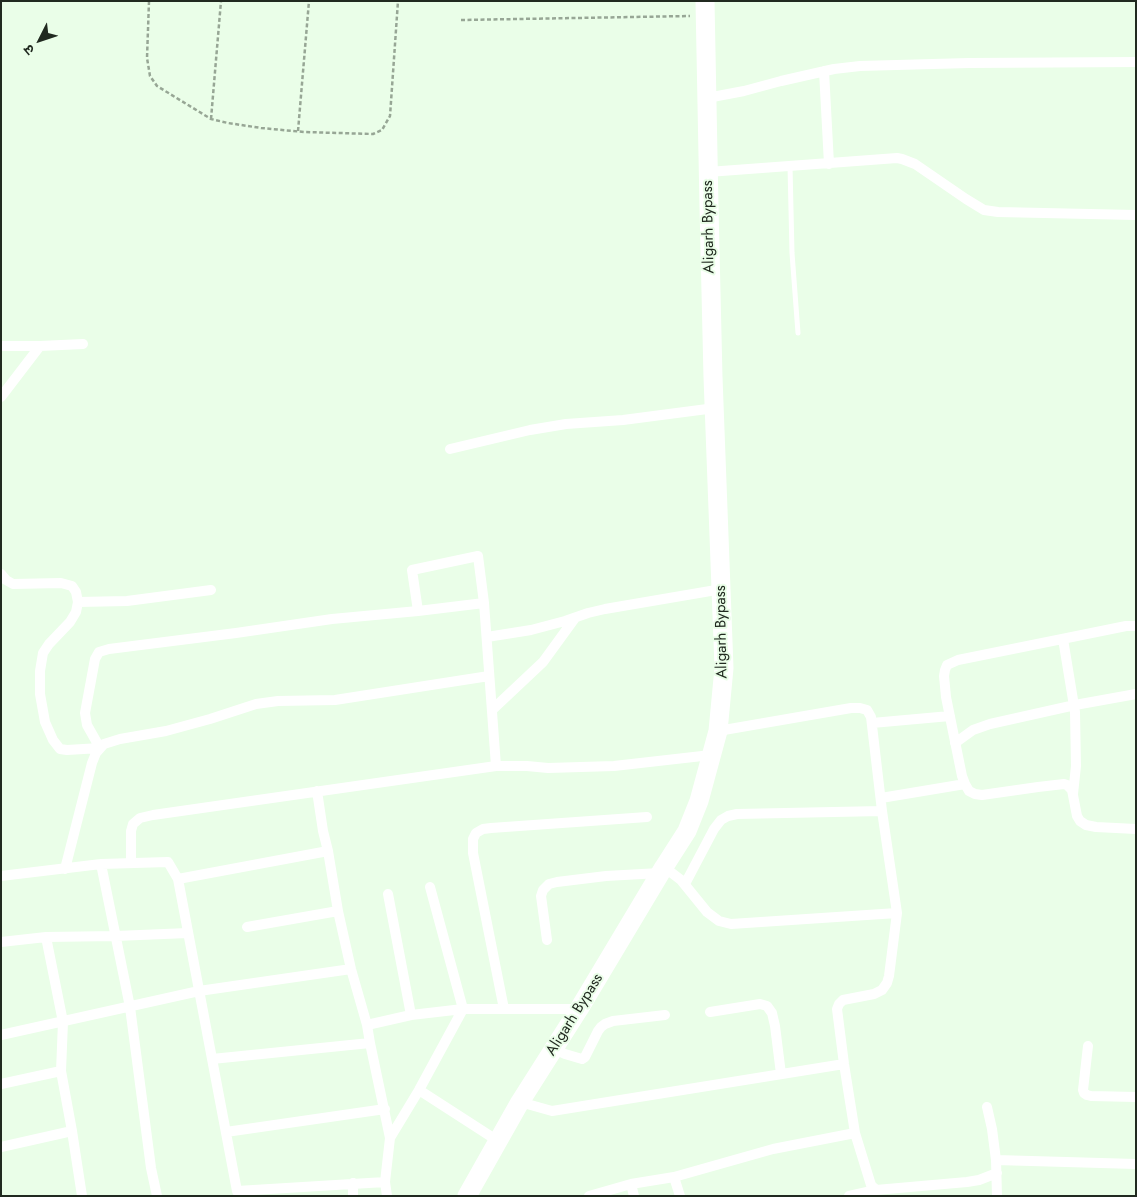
<!DOCTYPE html>
<meta charset="utf-8">
<style>
body{margin:0}
#map{position:relative;width:1137px;height:1197px;overflow:hidden;background:#eafee8;font-family:Jost,"Noto Sans Devanagari",sans-serif}
canvas{display:block}
.frame{position:absolute;inset:0;border:2px solid #212a20;pointer-events:none}
.north{position:absolute;left:15px;top:15px;width:50px;height:50px;-webkit-text-stroke:4px #eafee8;paint-order:stroke;rotate:229deg;font-size:14px;font-weight:700;line-height:20px;text-align:center;color:#212a20}
.north::after{content:'';display:block;margin:auto;width:18px;height:22px;background:#212a20;clip-path:polygon(50% 0,100% 100%,50% 72%,0 100%)}
</style>
<div id="map">
<canvas width="1137" height="1197"></canvas>
<div class="frame"></div>
<div class="north">उ</div>
</div>
<script>
const c = document.querySelector('canvas').getContext('2d');
c.lineJoin = 'round';
function toPath(rows) {
  const path = new Path2D();
  for (const r of rows) {
    path.moveTo(r[0], r[1]);
    for (let i = 2; i < r.length; i += 2) path.lineTo(r[i], r[i + 1]);
  }
  return path;
}
function strokePath(path, color, width, dash) {
  c.strokeStyle = color;
  c.lineWidth = width;
  c.lineCap = dash ? 'butt' : 'round';
  c.setLineDash(dash || []);
  c.stroke(path);
}
function label(font, color, halo, rows, align = 'center') {
  c.font = font + ' Jost,sans-serif';
  c.lineWidth = 4;
  c.setLineDash([]);
  c.textBaseline = 'middle';
  c.strokeStyle = halo;
  c.fillStyle = color;
  for (const [text, x, y, turn = 0] of rows) {
    c.save();
    c.translate(x, y);
    c.rotate((+turn || 0) * Math.PI / 180);
    c.textAlign = isNaN(turn) ? turn : align;
    if (halo) c.strokeText(text, 0, 0);
    c.fillText(text, 0, 0);
    c.restore();
  }
}
strokePath(toPath([
 [149,1,147,58,150,76,157,86,211,119,228,123,261,128,304,132,373,134,382,130,390,116,398,1],
 [461,20,690,16],
 [211,119,221,1],
 [298,131,309,1]
]), '#97a695', 2.5, [4, 2.5]);
strokePath(toPath([
 [790,166,792,253,798,333]
]), '#fff', 5);
strokePath(toPath([
 [824,71,829,164],
 [707,98,744,91,781,81,834,69,860,66,969,63,1136,62],
 [708,172,897,158,902,159,915,164,966,199,984,210,998,212,1136,215],
 [1,346,40,346,83,344],
 [1,397,40,346],
 [450,449,530,430,566,424,623,420,715,408],
 [1,574,6,580,13,584,61,583,72,586,76,592,78,602,76,612,70,622,49,644,43,653,40,671,40,694,45,722,53,740,60,749,67,750,100,748,87,725,85,713,95,659,99,652,109,649,236,633,332,619,418,611,484,603],
 [78,602,127,601,211,590],
 [418,611,412,570,478,556,484,603,496,766],
 [1136,626,1126,626,1067,638,958,660,947,665,945,670,944,676,946,697,962,776,965,784,969,791,975,794,982,795,1038,787,1064,784,1067,785,1072,790,1077,816,1080,821,1086,825,1096,827,1136,829],
 [487,637,531,630,565,621,588,613,605,609,722,589],
 [1063,639,1075,712,1076,766,1073,794],
 [492,710,543,662,575,618],
 [872,723,950,716],
 [718,731,851,708,860,708,867,710,871,717,882,811,897,913,889,976,887,983,882,990,874,994,843,1000,839,1004,837,1009,844,1064,855,1133,871,1185,876,1190,967,1182,979,1180,997,1173],
 [955,743,973,730,990,724,1075,705,1136,694],
 [317,791,323,831,328,851],
 [881,798,965,784],
 [131,863,131,831,133,824,140,818,153,815,496,766,527,766,548,768,614,766,711,755],
 [101,864,130,1007,151,1168,157,1196],
 [664,867,681,880,707,912,719,921,731,924,897,913],
 [65,869,92,763,96,753,104,744,120,739,166,731,210,719,256,704,278,701,335,700,489,676],
 [1,876,101,864,168,862,178,879,237,1191,385,1182],
 [178,879,328,851,338,911,351,969,367,1025,370,1043,390,1138,385,1182,387,1196],
 [685,884,714,829,721,820,728,816,737,814,882,811],
 [388,894,411,1015],
 [247,927,338,911],
 [46,937,116,936,188,933],
 [547,940,541,896,543,890,549,884,557,882,606,876,660,873],
 [1,942,46,937,63,1022,61,1071],
 [504,1009,473,853,473,839,476,833,483,829,491,828,647,817],
 [710,1012,760,1004,767,1006,772,1013,775,1026,781,1074],
 [367,1025,411,1015,463,1009,579,1009],
 [1,1035,199,991,351,969],
 [1088,1046,1083,1090,1084,1093,1087,1095,1091,1096,1136,1097],
 [554,1049,565,1054,582,1059,585,1057,598,1031,601,1027,605,1024,613,1021,665,1015],
 [212,1059,370,1043],
 [1,1084,61,1071,72,1131,82,1196],
 [419,1090,498,1141],
 [520,1102,552,1111,844,1064],
 [987,1107,992,1129,996,1160,997,1196],
 [226,1132,385,1109],
 [390,1138,419,1090,463,1009,430,887],
 [1,1147,72,1131],
 [996,1160,1136,1164],
 [674,1177,680,1196],
 [353,1183,353,1196],
 [631,1184,634,1196],
 [589,1196,631,1184,674,1177,773,1149,855,1133],
 [849,1196,876,1190]
]), '#fff', 10);
strokePath(toPath([
 [467,1196,520,1102,579,1009,664,867,687,831,699,801,718,731,724,668,713,377,709,207,705,1]
]), '#fff', 19);
label('15px', '#212a20', '#eafee8', [
 ["Aligarh Bypass",709,227,-91],
 ["Aligarh Bypass",722,632,-91],
 ["Aligarh Bypass",575,1015,-58]
]);
</script>
